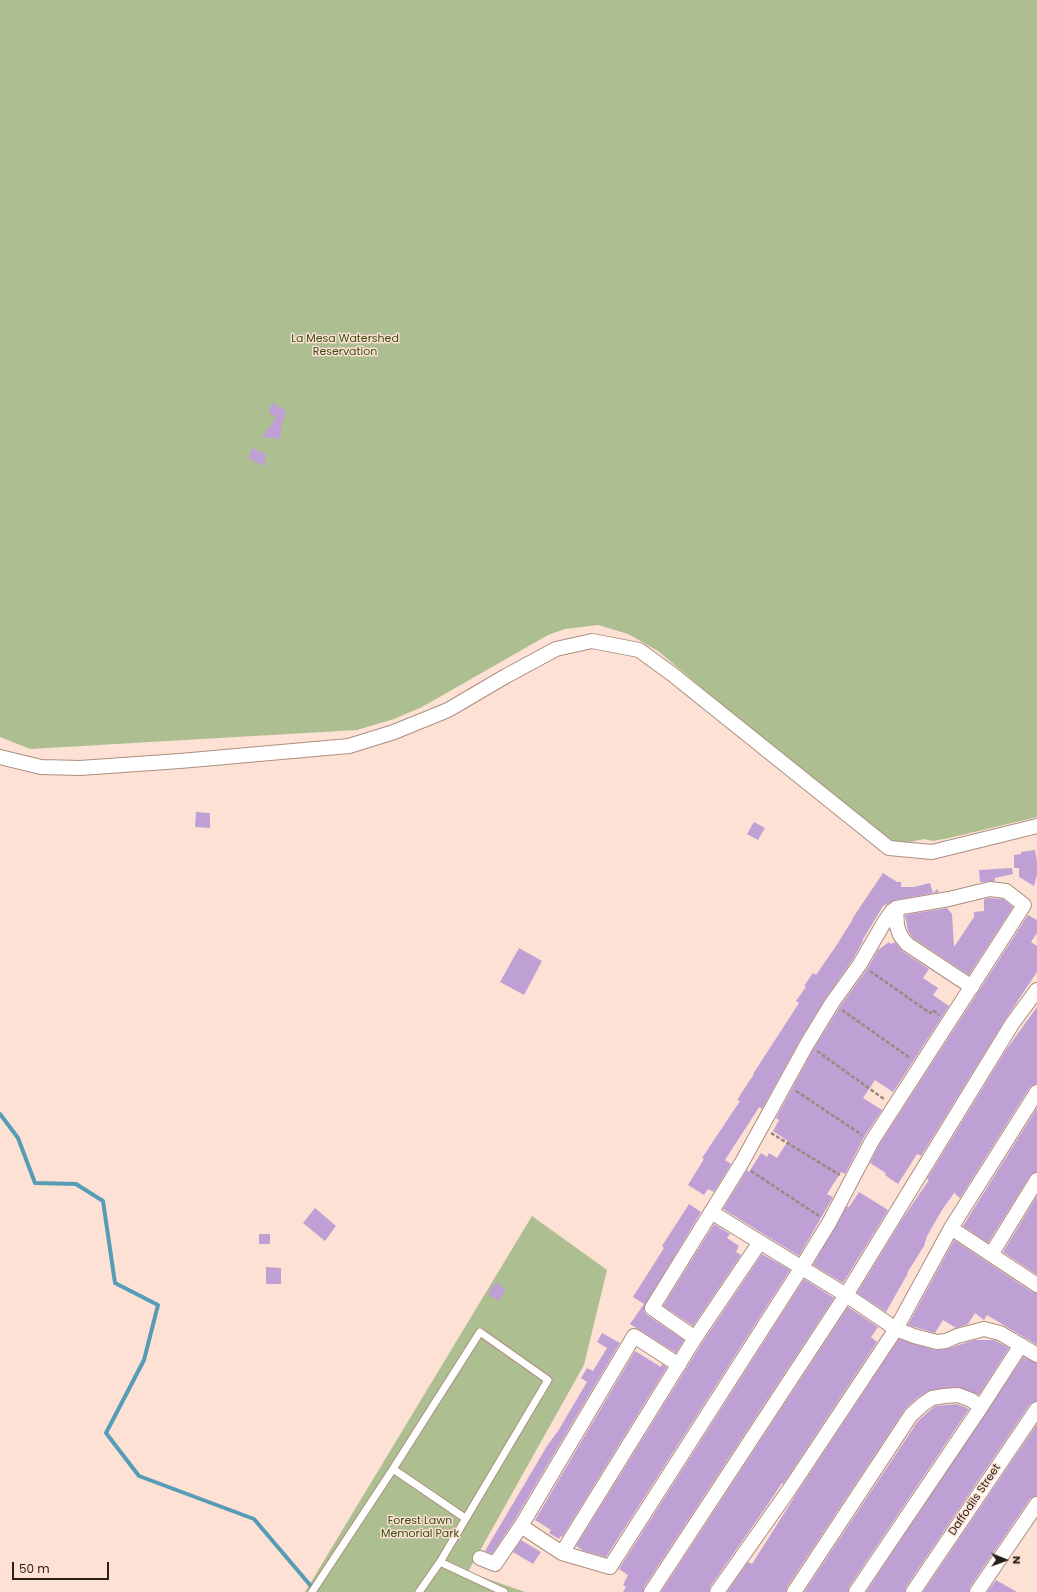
<!DOCTYPE html>
<style>
body{margin:0}
#map{position:relative;width:1037px;height:1592px;overflow:hidden;background:#fce1d4;font-family:Poppins,sans-serif}
canvas{display:block}
.north{position:absolute;left:985px;top:1540px;width:40px;height:40px;-webkit-text-stroke:3px #fce1d4;paint-order:stroke;rotate:91deg;font-size:11px;font-weight:700;line-height:16px;text-align:center;color:#2b1f19}
.north::after{content:'';display:block;margin:auto;width:14px;height:18px;background:#2b1f19;clip-path:polygon(50% 0,100% 100%,50% 72%,0 100%)}
.scale{position:absolute;left:12px;top:1562px;width:97px;height:18px;box-sizing:border-box;border:2px solid #2b1f19;border-top:0;padding-left:5px;font-size:12px;line-height:14px;white-space:nowrap;color:#2b1f19;-webkit-text-stroke:3px #fce1d4;paint-order:stroke}
</style>
<div id="map">
<canvas width="1037" height="1592"></canvas>
<div class="north">N</div>
<div class="scale">50 m</div>
</div>
<script>
const c = document.querySelector('canvas').getContext('2d');
c.lineJoin = 'round';
function fill(path, color) {
  c.fillStyle = color;
  c.fill(path, 'evenodd');
}
function toPath(rows) {
  const path = new Path2D();
  for (const r of rows) {
    path.moveTo(r[0], r[1]);
    for (let i = 2; i < r.length; i += 2) path.lineTo(r[i], r[i + 1]);
  }
  return path;
}
function strokePath(path, color, width, dash) {
  c.strokeStyle = color;
  c.lineWidth = width;
  c.lineCap = dash ? 'butt' : 'round';
  c.setLineDash(dash || []);
  c.stroke(path);
}
function label(font, color, halo, rows, align = 'center') {
  c.font = font + ' Poppins,sans-serif';
  c.lineWidth = 3;
  c.setLineDash([]);
  c.textBaseline = 'middle';
  c.strokeStyle = halo;
  c.fillStyle = color;
  for (const [text, x, y, turn = 0] of rows) {
    c.save();
    c.translate(x, y);
    c.rotate((+turn || 0) * Math.PI / 180);
    c.textAlign = isNaN(turn) ? turn : align;
    if (halo) c.strokeText(text, 0, 0);
    c.fillText(text, 0, 0);
    c.restore();
  }
}
fill(toPath([
 [0,0,1037,0,1037,817,949,838,933,841,924,839,891,846,658,651,628,634,598,625,565,629,548,635,422,707,394,719,357,730,30,749,0,737],
 [532,1216,607,1270,584,1365,468,1572,525,1592,305,1592]
]), '#adbf91');
strokePath(toPath([
 [0,1114,18,1138,35,1183,76,1184,103,1201,115,1283,158,1305,144,1360,106,1433,139,1476,254,1519,316,1592]
]), '#579cb7', 4);
fill(toPath([
 [272,402,282,409,284,406,283,409,286,411,282,424,280,439,262,437,276,418,269,412],
 [252,448,266,454,264,466,248,458],
 [196,812,210,813,210,828,195,827],
 [754,822,765,828,758,840,747,834],
 [1035,850,1037,862,1037,875,1034,886,1019,877,1019,868,1014,868,1014,855,1021,854,1021,852],
 [1012,868,1013,874,995,878,995,881,980,882,979,870],
 [883,873,897,882,901,882,901,887,914,887,930,883,933,893,937,889,939,892,895,900,883,906,862,941,863,941,853,959,825,999,800,1040,762,1109,759,1107,756,1112,725,1160,731,1164,714,1192,708,1189,704,1195,688,1185,704,1159,702,1158,740,1101,737,1100,754,1074,753,1074,790,1017,799,1003,796,1001,806,987,804,986,813,973,816,975,836,946,853,919,852,919],
 [990,898,1003,899,1013,907,969,975,913,938,908,931,905,915,947,908,952,914,954,947,974,917,974,912,984,911,984,899],
 [1028,915,1037,920,1037,933,1031,942,1037,946,1037,972,1005,1020,921,1156,917,1154,898,1184,885,1175,886,1173,870,1163,879,1145],
 [889,942,891,944,895,942,902,951,929,969,923,978,938,988,933,995,949,1006,893,1092,875,1080,863,1098,882,1110,864,1137,845,1174,841,1172,827,1194,833,1197,799,1256,723,1209,747,1170,749,1172,761,1153,767,1157,769,1153,777,1158,788,1141,773,1131,779,1120,776,1118,814,1048,839,1008,867,969,878,950],
 [519,948,542,961,524,995,500,982],
 [1037,1007,1037,1084,1030,1087,960,1198,954,1193,942,1210,927,1236,924,1246,907,1273,908,1273,886,1312,857,1293,903,1218,929,1180,927,1179,1006,1050],
 [1037,1108,1037,1172,1030,1176,988,1243,963,1226],
 [859,1192,888,1210,843,1283,813,1265,847,1206,849,1207],
 [1037,1196,1037,1275,1003,1252],
 [689,1204,701,1212,644,1307,644,1311,647,1315,684,1340,676,1353,630,1324,644,1304,633,1297,664,1248,662,1246],
 [315,1208,336,1226,325,1241,303,1223],
 [714,1224,730,1234,727,1238,739,1246,736,1252,741,1255,693,1326,663,1306],
 [259,1234,270,1234,270,1244,259,1244],
 [954,1240,1032,1292,1037,1293,1037,1345,987,1315,984,1320,975,1313,968,1324,956,1328,943,1320,935,1333,908,1325],
 [762,1254,790,1270,606,1557,584,1551,576,1546,702,1343],
 [266,1267,281,1268,281,1284,266,1284],
 [804,1279,834,1298,644,1587,643,1592,623,1592,626,1587,623,1585,628,1575,619,1569],
 [496,1282,506,1290,498,1301,488,1294],
 [848,1307,878,1327,871,1337,877,1342,783,1484,782,1483,764,1510,710,1587,709,1592,661,1592],
 [602,1333,620,1343,514,1521,492,1554,485,1551,547,1446,558,1431,587,1382,581,1378,587,1368,593,1371,607,1348,597,1342],
 [899,1339,935,1350,947,1349,974,1340,994,1340,1009,1348,979,1395,958,1387,931,1390,917,1398,905,1409,787,1587,786,1592,727,1592,748,1562,752,1564,797,1493],
 [635,1351,661,1367,662,1364,667,1367,562,1537,561,1536,559,1539,549,1533,551,1530,535,1520],
 [1023,1357,1037,1363,1037,1401,1030,1404,906,1587,905,1592,866,1592],
 [957,1404,969,1409,849,1587,848,1592,804,1592,918,1421,935,1406],
 [1037,1424,1037,1496,1030,1499,970,1587,969,1592,923,1592],
 [521,1540,541,1552,533,1564,513,1552],
 [996,1580,1017,1592,987,1592]
]), '#bfa0d4');
const service = toPath([
 [393,1469,465,1518],
 [440,1562,504,1592],
 [312,1592,393,1469,480,1332,548,1380,440,1562,419,1592]
]);
const minor = toPath([
 [0,757,41,767,80,768,180,761,349,746,394,732,448,710,506,676,556,649,592,641,639,650,672,674,889,848,932,852,1037,826],
 [896,908,897,926,900,935,907,944,972,987],
 [711,1212,846,1295,896,1329,914,1336,937,1342,946,1341,957,1336,984,1329,1000,1333,1037,1355],
 [951,1228,1037,1285],
 [992,1253,1037,1180],
 [521,1526,562,1553,610,1567,802,1267,829,1223,872,1141,1024,905,1006,891,990,889,949,899,896,908,892,911,885,921,860,964,832,1003,807,1044,741,1164,652,1308,695,1338],
 [562,1553,695,1338,760,1242],
 [480,1558,495,1564,521,1526,634,1336,679,1365],
 [651,1592,846,1295,1012,1024,1037,990],
 [717,1592,789,1490,896,1329,951,1228,1037,1092],
 [794,1592,911,1415,922,1405,932,1398,944,1396,958,1395,971,1400,981,1407],
 [856,1592,981,1407,1021,1345],
 [913,1592,1037,1409],
 [977,1592,1037,1504]
]);
strokePath(service, '#ad8e7f', 9);
strokePath(minor, '#ad8e7f', 16);
strokePath(toPath([
 [870,971,930,1013,933,1010,939,1015],
 [842,1010,910,1058],
 [817,1051,884,1099],
 [796,1091,862,1135],
 [771,1133,840,1175],
 [751,1171,819,1216]
]), '#9c887e', 2.5, [4, 2]);
strokePath(service, '#fff', 7);
strokePath(minor, '#fff', 14);
label('11px', '#3a4d0f', '#fce1d4', [
 ["La Mesa Watershed",345,339],
 ["Reservation",345,352],
 ["Forest Lawn",420,1521],
 ["Memorial Park",420,1534]
]);
label('11px', '#2b1f19', '#fce1d4', [
 ["Daffodils Street",975,1500,-56]
]);
</script>
